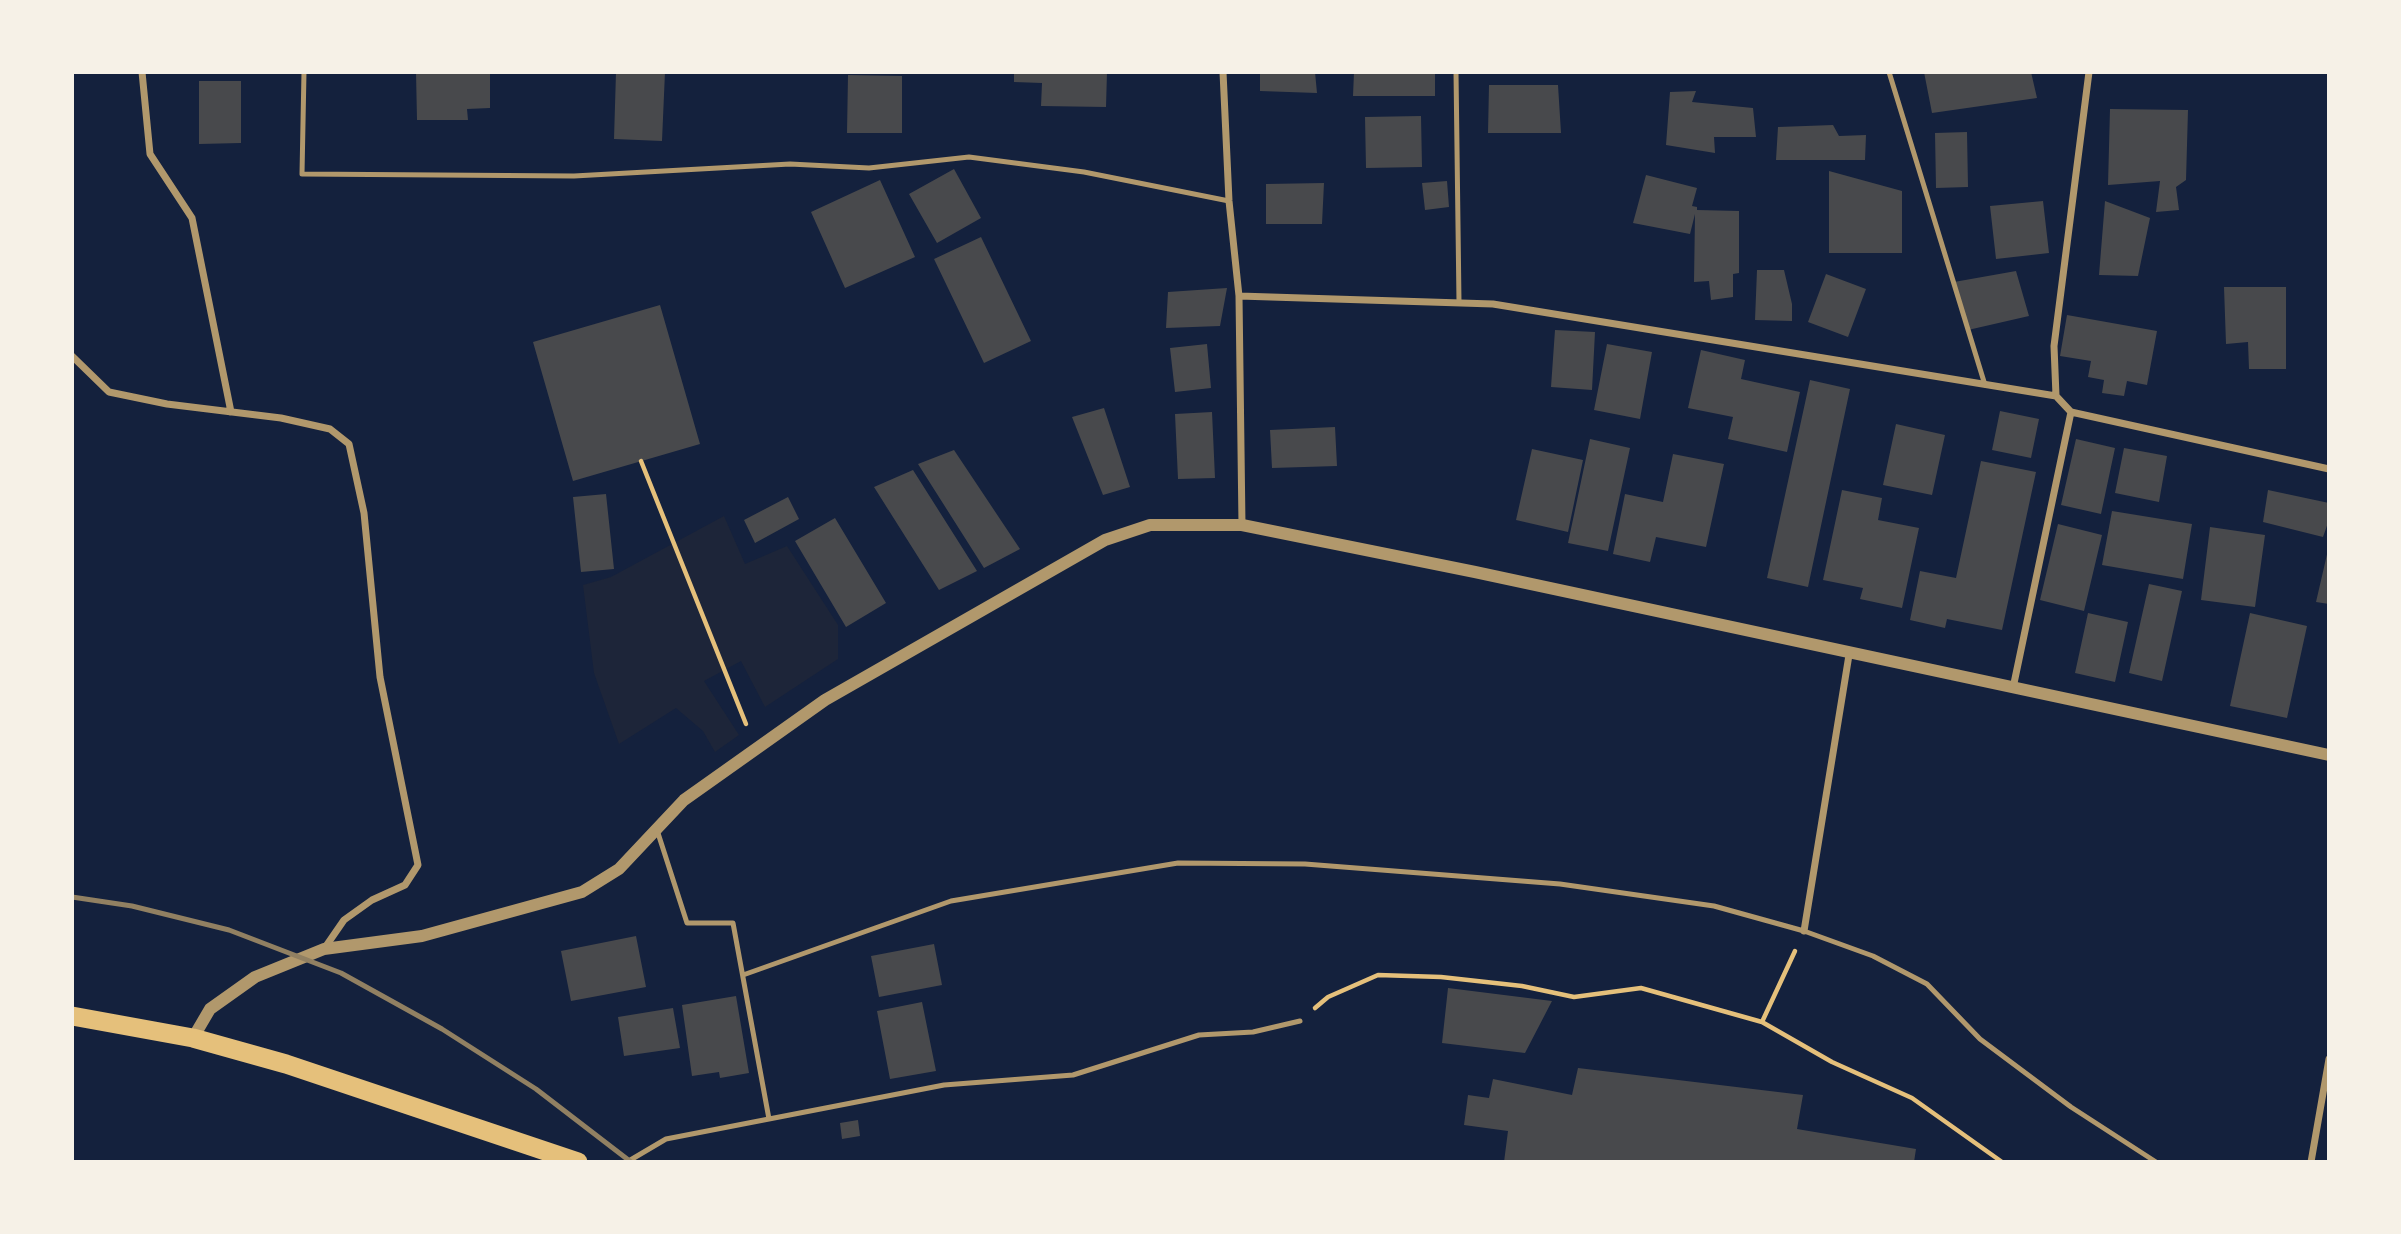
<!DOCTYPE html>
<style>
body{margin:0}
#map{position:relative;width:2401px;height:1234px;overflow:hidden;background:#14213d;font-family:Literata,serif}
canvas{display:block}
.frame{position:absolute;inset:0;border:74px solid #f6f1e7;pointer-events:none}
</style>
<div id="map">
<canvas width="2401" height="1234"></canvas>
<div class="frame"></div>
</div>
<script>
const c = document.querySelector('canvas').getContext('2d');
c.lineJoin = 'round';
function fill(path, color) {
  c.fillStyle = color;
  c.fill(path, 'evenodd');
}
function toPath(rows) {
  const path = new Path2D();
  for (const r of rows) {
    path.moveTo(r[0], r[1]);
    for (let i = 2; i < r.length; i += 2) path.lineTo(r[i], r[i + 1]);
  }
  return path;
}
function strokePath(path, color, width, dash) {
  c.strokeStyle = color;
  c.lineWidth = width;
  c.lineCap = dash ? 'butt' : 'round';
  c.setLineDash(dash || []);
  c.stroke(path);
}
fill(toPath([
 [724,516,745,564,787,546,838,625,838,659,765,707,741,661,704,681,739,735,715,752,703,731,676,708,619,744,594,673,583,585,611,577]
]), '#1d2539');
fill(toPath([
 [416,72,490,72,490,108,467,109,468,120,417,120],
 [616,72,665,72,662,141,614,139],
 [1014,72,1107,72,1106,107,1041,106,1042,83,1014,82],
 [1260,72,1315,72,1317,93,1260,91],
 [1354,72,1435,72,1435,96,1353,96],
 [1924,72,2031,72,2037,98,1932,113],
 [848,75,902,76,902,133,847,133],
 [199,81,241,81,241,143,199,144],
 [1489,85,1558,85,1561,133,1488,133],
 [1696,91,1692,102,1753,108,1756,137,1714,137,1715,153,1666,145,1670,92],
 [2110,109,2188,110,2186,180,2176,187,2179,210,2156,212,2160,181,2108,185],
 [1421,116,1422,167,1366,168,1365,117],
 [1833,125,1839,136,1866,135,1865,160,1776,160,1778,127],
 [1967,132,1968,187,1936,188,1935,133],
 [954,169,981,218,937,243,909,194],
 [1829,171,1902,191,1902,253,1829,253],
 [1646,175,1697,188,1692,206,1697,207,1697,210,1739,211,1739,273,1733,274,1733,297,1711,300,1709,281,1694,282,1695,214,1690,234,1633,223],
 [880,180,915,257,845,288,811,212],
 [1447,181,1449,207,1425,210,1422,183],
 [1324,183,1322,224,1266,224,1266,184],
 [2043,201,2049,253,1996,259,1990,206],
 [2105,201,2150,218,2138,276,2099,275],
 [981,237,1031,341,984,363,934,259],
 [1757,270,1784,270,1792,304,1792,321,1755,320],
 [2016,271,2029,316,1968,330,1954,282],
 [1826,274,1866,289,1848,337,1808,322],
 [2224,287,2286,287,2286,369,2249,369,2248,342,2226,344],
 [1227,288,1220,326,1166,328,1168,292],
 [660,305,700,444,573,481,533,342],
 [2067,315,2157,331,2147,385,2127,381,2124,396,2102,393,2104,380,2088,377,2091,361,2060,356],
 [1555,330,1595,332,1592,390,1551,387],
 [1207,344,1211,388,1175,392,1170,348],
 [1607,344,1652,352,1640,419,1594,410],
 [1701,350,1745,360,1741,379,1800,392,1787,452,1728,439,1733,417,1688,408],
 [1810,380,1850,389,1808,587,1767,578],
 [1104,408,1130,487,1103,495,1072,417],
 [2000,411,2039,419,2031,458,1992,450],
 [1212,412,1215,478,1178,479,1175,414],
 [1896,424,1945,435,1932,495,1883,485],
 [1335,427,1337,466,1272,468,1270,430],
 [1590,439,1630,448,1608,551,1568,543],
 [2076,439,2115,448,2101,514,2061,505],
 [2124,448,2167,456,2159,502,2115,493],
 [1532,449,1583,460,1568,532,1516,520],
 [954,450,1020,549,984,568,918,464],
 [1673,454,1724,464,1706,547,1656,537,1650,562,1613,554,1625,494,1663,502],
 [1981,461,2036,472,2002,630,1947,619,1945,628,1910,620,1920,571,1956,578],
 [913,470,977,571,939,590,874,487],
 [1842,490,1882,498,1878,520,1919,528,1902,608,1860,599,1863,588,1823,580],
 [2268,490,2329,503,2329,520,2323,537,2263,522],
 [606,494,614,569,581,572,573,497],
 [788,497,799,519,755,543,744,520],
 [2112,511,2192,524,2183,579,2102,565],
 [835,518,886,603,846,627,795,541],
 [2058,524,2102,535,2084,611,2040,600],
 [2210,527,2265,535,2255,607,2201,600],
 [2328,550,2329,550,2329,604,2316,602],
 [2149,584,2182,591,2162,681,2129,673],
 [2088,613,2128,622,2115,682,2075,673],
 [2250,613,2307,626,2287,718,2230,706],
 [636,936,646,987,571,1001,561,951],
 [934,944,942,985,879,997,871,956],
 [1448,988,1552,1001,1525,1053,1442,1043],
 [736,996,749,1073,720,1078,719,1072,692,1076,682,1005],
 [922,1002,936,1071,890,1079,877,1011],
 [673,1008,680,1048,624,1056,618,1017],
 [1578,1068,1803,1095,1797,1129,1916,1149,1914,1162,1504,1162,1508,1131,1464,1125,1468,1095,1489,1098,1493,1079,1572,1095],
 [858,1120,860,1136,842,1139,840,1123]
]), '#48494c');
strokePath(toPath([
 [641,461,746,724],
 [1315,1008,1328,997,1378,975,1441,977,1522,986,1574,997,1641,988,1762,1022,1832,1062,1912,1098,2002,1162],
 [1762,1022,1795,951]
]), '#e5c07b', 4.5);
strokePath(toPath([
 [304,72,302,174,574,176,790,164,869,168,969,157,1084,172,1229,201],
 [1456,72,1459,302],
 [1889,72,1985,385],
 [657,830,687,923,733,923,769,1119],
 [743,975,951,901,1178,863,1305,864,1560,884,1714,906,1804,931,1873,956,1927,984,1980,1039,2071,1107,2156,1162],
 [627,1162,666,1139,944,1085,1073,1075,1199,1035,1253,1032,1300,1021]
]), '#b1986c', 5);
strokePath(toPath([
 [142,72,150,154,192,218,231,412],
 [1223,72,1229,201,1239,296,1242,525],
 [1239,296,1493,304,2056,396],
 [72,356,109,392,167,404,281,418,330,429,349,444,364,513,380,677,418,865,405,885,372,900,344,920,324,949],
 [2071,412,2329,469],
 [2013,688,2071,412,2056,396,2054,346,2089,72],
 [1804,931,1849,655],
 [2311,1162,2329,1059]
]), '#b1986c', 7);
strokePath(toPath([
 [193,1038,210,1009,255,977,324,949,422,936,582,892,619,869,684,800,825,700,1105,540,1150,525,1242,525,1475,572,2329,755]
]), '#b1986c', 12);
strokePath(toPath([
 [72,1016,193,1038,286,1064,578,1162]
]), '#e5c07b', 19);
strokePath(toPath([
 [72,897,132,906,229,930,341,973,442,1029,536,1089,631,1162]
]), '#918062', 5);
</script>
